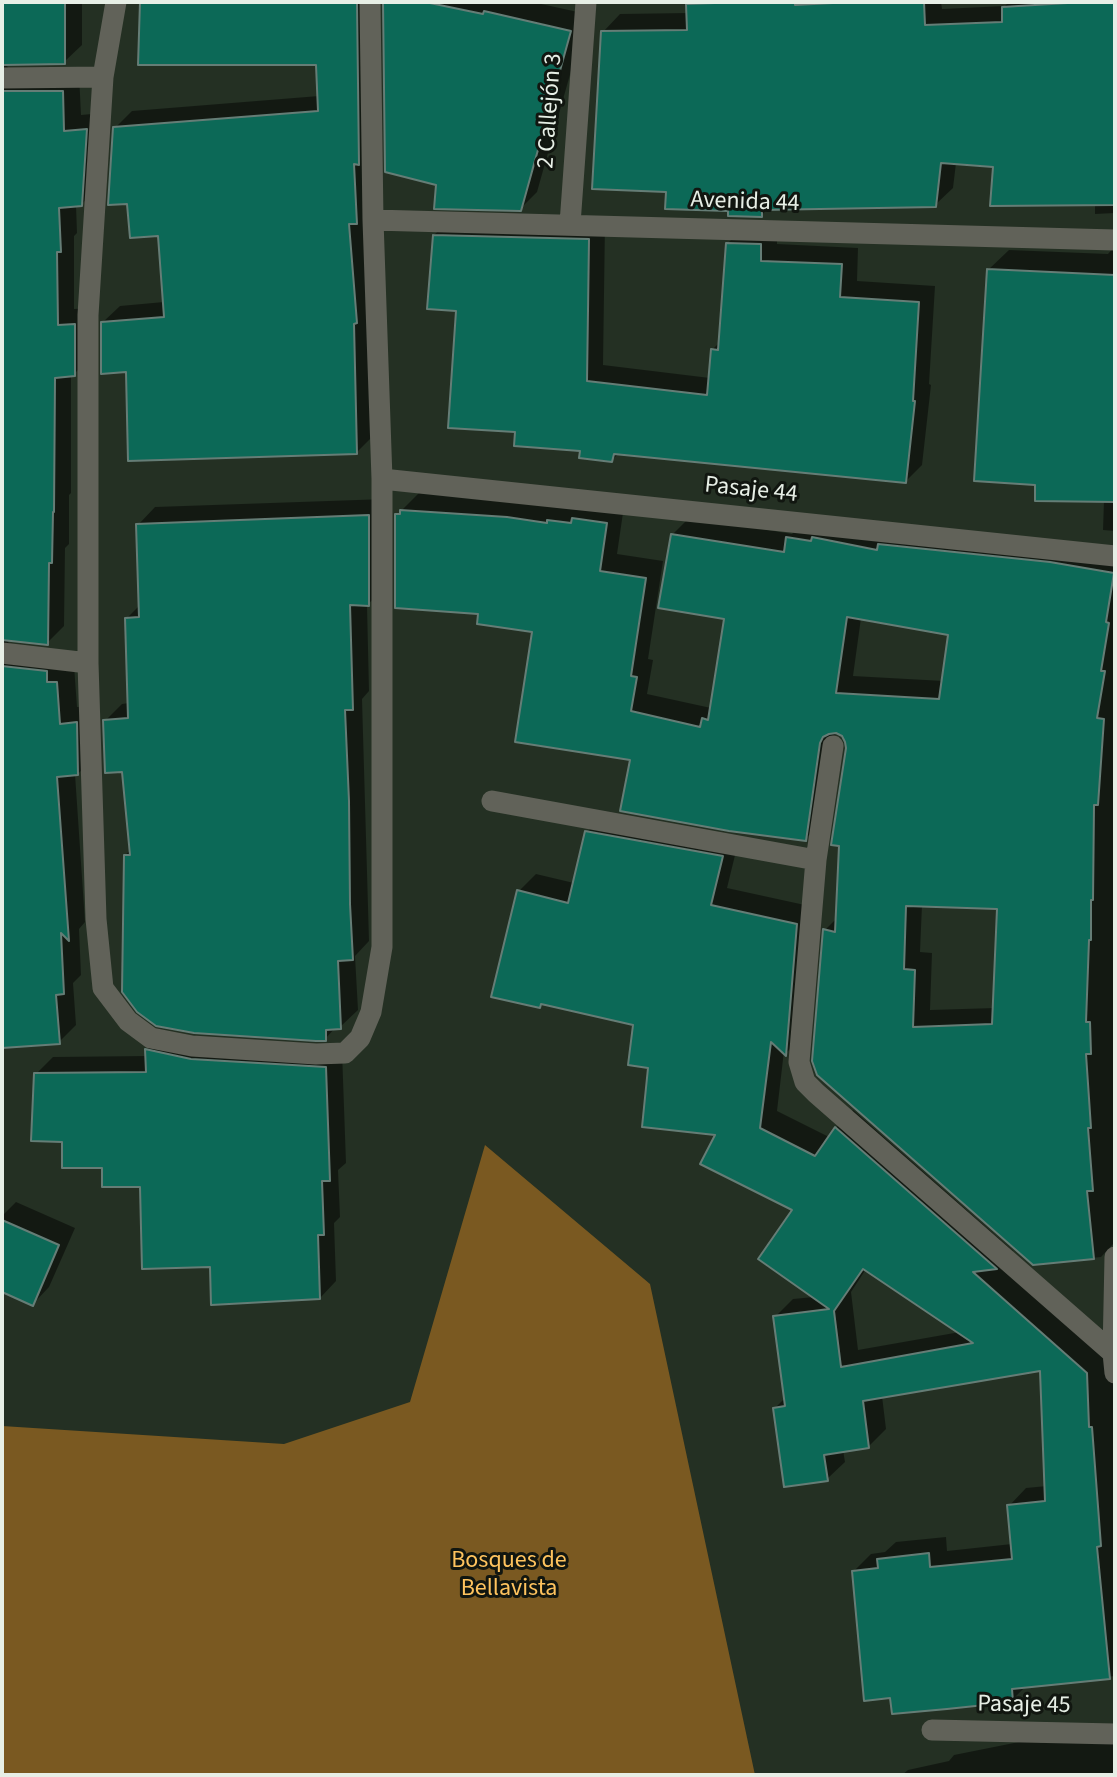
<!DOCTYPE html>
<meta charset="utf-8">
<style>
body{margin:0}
#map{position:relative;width:1117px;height:1777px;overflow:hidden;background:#243023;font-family:"Source Sans 3",sans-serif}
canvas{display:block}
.frame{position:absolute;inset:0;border:4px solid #e7efe6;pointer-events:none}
</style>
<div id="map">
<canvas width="1117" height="1777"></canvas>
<div class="frame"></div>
</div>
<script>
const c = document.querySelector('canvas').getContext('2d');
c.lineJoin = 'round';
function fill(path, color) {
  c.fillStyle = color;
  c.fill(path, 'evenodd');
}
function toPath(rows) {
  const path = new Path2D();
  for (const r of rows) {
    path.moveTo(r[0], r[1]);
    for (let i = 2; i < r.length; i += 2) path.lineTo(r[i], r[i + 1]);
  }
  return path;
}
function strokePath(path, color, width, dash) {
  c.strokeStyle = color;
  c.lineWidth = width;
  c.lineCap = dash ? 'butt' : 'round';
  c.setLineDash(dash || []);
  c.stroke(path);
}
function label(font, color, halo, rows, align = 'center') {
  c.font = font + ' "Source Sans 3",sans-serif';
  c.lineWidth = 6;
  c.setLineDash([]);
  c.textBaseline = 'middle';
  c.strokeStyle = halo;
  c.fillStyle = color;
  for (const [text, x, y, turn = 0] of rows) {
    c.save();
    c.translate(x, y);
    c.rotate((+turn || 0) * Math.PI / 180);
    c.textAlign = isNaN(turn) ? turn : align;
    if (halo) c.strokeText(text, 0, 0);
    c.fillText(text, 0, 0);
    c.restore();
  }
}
fill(toPath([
 [485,1145,650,1284,755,1775,2,1775,2,1426,284,1444,410,1402]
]), '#7a5921');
fill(toPath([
 [2,2,82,2,82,45,64,62,6,63,8,68,79,74,81,115,103,113,98,187,81,205,76,205,77,233,74,236,74,309,91,308,91,357,74,374,71,375,71,493,69,495,69,544,65,548,64,626,47,643,5,638,11,646,74,665,77,707,93,706,95,756,78,774,75,774,85,922,79,929,81,975,73,983,76,1025,59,1042,2,1046],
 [154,2,373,2,373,436,356,453,127,370,103,322,120,306,164,302,159,234,129,202,115,128,132,111,319,96,318,63,150,63],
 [385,2,532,2,587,14,537,192,520,209,438,184,387,171],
 [690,2,941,2,942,9,1005,6,1009,2,1115,2,1115,213,1095,214,1095,204,995,166,956,163,953,188,935,205,768,208,761,216,730,209,603,32,620,14,688,13,687,5],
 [451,219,605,223,603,365,710,378,712,350,720,342,728,243,745,226,777,227,777,244,858,248,857,281,935,286,929,384,931,385,922,465,905,482,619,453,612,460,517,431,457,309,434,235],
 [1115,246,1115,531,1103,530,1104,500,1037,483,988,270,1009,250,1108,254],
 [419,493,624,506,617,554,663,561,648,659,653,660,647,694,711,708,726,618,672,535,690,517,792,534,805,520,1115,566,1115,781,1113,804,1115,804,1115,1242,1101,1257,1033,1264,825,930,838,917,848,748,843,735,836,731,822,822,805,839,633,759,534,630,480,612,397,515],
 [861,618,950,634,944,681,853,676],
 [922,905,998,907,995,1008,930,1010,932,953,920,952],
 [386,499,386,587,367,605,369,691,362,699,369,941,355,956,358,1010,340,1027,336,1027,325,1039,125,855,131,850,124,770,105,721,122,704,129,703,127,618,140,605,138,525,155,507],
 [604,815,739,839,727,888,814,907,803,1036,786,1053,784,1051,777,1111,829,1137,836,1128,853,1110,1013,1251,1001,1263,1115,1355,1115,1477,1113,1478,1115,1503,1115,1676,1026,1686,1012,1700,892,1696,853,1572,871,1554,885,1552,896,1542,946,1537,947,1551,1012,1544,1009,1506,1026,1488,1047,1486,1042,1369,882,1396,886,1429,869,1446,843,1450,845,1462,827,1479,774,1409,785,1398,775,1317,793,1299,814,1297,794,1209,650,1066,635,1024,543,1002,539,1006,519,891,536,874,574,883,587,832],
 [866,1269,960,1332,858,1350,851,1292],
 [163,1034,342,1051,346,1163,338,1170,340,1217,334,1223,336,1281,320,1298,211,1265,142,1185,104,1166,64,1140,36,1074,53,1057,147,1056,147,1050],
 [16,1202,75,1228,49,1287,33,1304,2,1290,2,1216],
 [1115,1727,1115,1775,902,1775,908,1770,949,1761,954,1755,1039,1738,1040,1743]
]), '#0007');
const building = toPath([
 [2,2,65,2,65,64,2,65,2,2],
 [140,2,357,2,359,165,354,164,357,224,349,224,357,323,354,324,357,454,128,461,126,372,101,374,101,322,164,317,158,236,130,238,127,204,108,205,113,127,318,111,316,65,138,65,140,2],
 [383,2,425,2,483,14,484,11,571,31,521,211,434,209,436,185,385,172,383,2],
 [744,2,795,2,795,5,852,2,924,2,925,25,1002,22,1002,7,1068,3,1068,2,1115,2,1115,205,990,206,993,167,941,163,936,207,762,210,762,217,728,216,728,211,665,209,666,192,592,189,601,31,687,30,686,4,744,2],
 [2,91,63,91,64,131,87,129,82,206,59,208,61,252,57,252,58,325,75,324,75,376,55,378,54,512,53,512,52,563,49,563,48,645,2,640,2,91],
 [433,235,589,239,587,381,707,395,711,349,718,350,726,243,761,244,761,261,842,264,840,297,919,302,913,401,915,401,906,483,614,454,612,462,579,458,580,451,514,446,515,432,448,428,456,311,427,309,433,235],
 [987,269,1115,275,1115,502,1035,501,1035,485,974,481,987,269],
 [400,510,507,517,547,523,547,520,571,523,572,518,607,523,600,571,646,578,631,676,637,677,631,711,700,727,702,718,708,720,724,619,658,608,671,534,784,552,786,537,811,541,812,537,877,550,878,544,1050,562,1114,573,1106,622,1109,623,1101,671,1105,671,1097,718,1104,719,1098,805,1094,805,1093,900,1091,900,1091,940,1089,940,1086,1022,1090,1022,1091,1054,1086,1054,1091,1128,1088,1128,1093,1191,1087,1191,1094,1259,1033,1265,817,1075,812,1061,823,929,835,932,839,846,831,845,846,748,845,742,842,736,836,733,829,734,823,737,820,743,806,841,729,831,620,811,630,760,515,742,532,632,477,624,478,614,395,608,395,514,400,514,400,510],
 [847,617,948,635,939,699,836,693,847,617],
 [906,906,997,909,992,1024,913,1027,915,970,904,969,906,906],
 [369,515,369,606,350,605,353,710,345,710,349,801,350,904,353,960,338,961,341,1029,326,1030,326,1041,316,1041,194,1033,156,1026,137,1012,122,992,124,855,130,855,122,772,105,773,103,720,128,718,125,618,139,617,136,524,369,515],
 [2,666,47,671,47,682,57,682,60,724,77,722,78,775,57,777,69,941,61,933,64,994,56,995,60,1044,2,1048,2,666],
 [585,831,723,856,711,905,797,924,786,1056,771,1042,760,1128,815,1156,835,1127,997,1269,973,1272,1087,1373,1089,1427,1092,1427,1101,1546,1097,1547,1110,1679,1012,1689,1013,1702,947,1709,892,1714,890,1698,864,1701,852,1571,878,1568,877,1559,929,1553,930,1567,1012,1559,1007,1505,1045,1501,1040,1371,863,1401,869,1448,824,1455,828,1481,784,1487,773,1408,785,1406,773,1316,829,1309,758,1259,792,1210,700,1164,715,1135,642,1127,648,1068,628,1065,633,1025,541,1004,540,1008,491,997,517,890,568,903,585,831],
 [863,1269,973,1343,841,1367,834,1311,863,1269],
 [145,1049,191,1059,326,1067,330,1181,322,1181,324,1235,318,1235,320,1299,211,1305,210,1267,142,1269,140,1187,102,1187,102,1168,62,1168,62,1142,31,1141,34,1073,146,1072,145,1049],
 [2,1220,59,1245,33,1306,2,1292,2,1220]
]);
fill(building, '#0c6957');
strokePath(building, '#657d76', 2);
strokePath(toPath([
 [116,2,103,77,88,315,88,663,96,919,103,988,128,1021,151,1038,192,1046,316,1054,345,1053,360,1038,371,1012,382,947,382,479,373,220,370,2],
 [2,78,103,77],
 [373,220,1115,240],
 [570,224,586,2],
 [382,479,1115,556],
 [2,653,88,663],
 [833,746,816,860,799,1062,805,1082,816,1093,1113,1353],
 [492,801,816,860],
 [1115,1257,1113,1353,1115,1373],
 [932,1730,1115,1734]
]), '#616259', 21);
label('24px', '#e7efe6', '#111610', [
 ["2 Callejón 3",551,111,-86],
 ["Avenida 44",745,203,2],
 ["Pasaje 44",751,491,6],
 ["Pasaje 45",1024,1706,1]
]);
label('24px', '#fec35e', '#111610', [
 ["Bosques de",509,1562],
 ["Bellavista",509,1590]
]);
</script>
